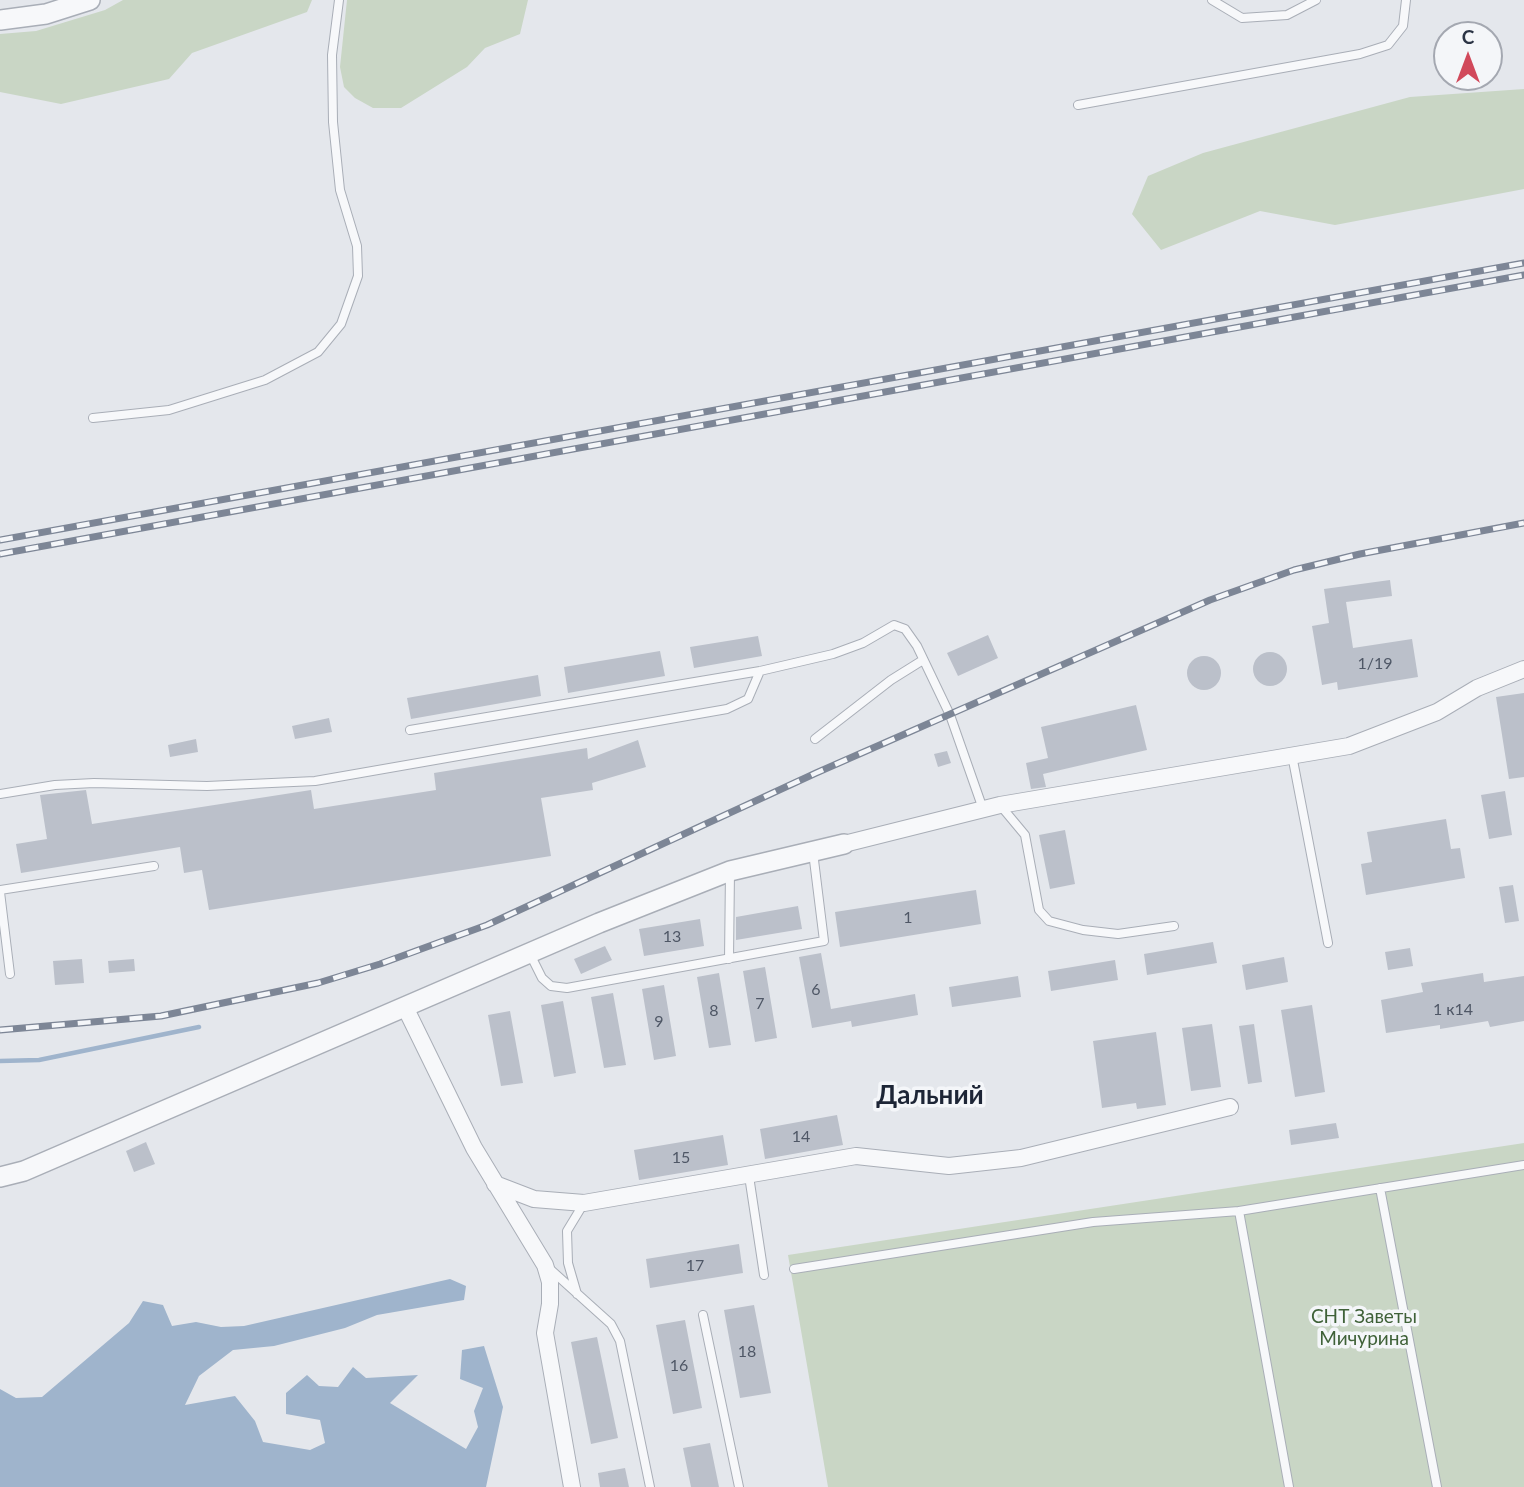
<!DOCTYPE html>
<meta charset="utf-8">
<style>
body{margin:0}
#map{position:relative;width:1524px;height:1487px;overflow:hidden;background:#e4e7ec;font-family:Lato,sans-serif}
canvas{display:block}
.north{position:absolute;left:1433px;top:21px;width:70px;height:70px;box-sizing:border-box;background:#f4f6f9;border:2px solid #a4a8b1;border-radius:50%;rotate:0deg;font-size:19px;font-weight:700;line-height:28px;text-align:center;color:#2b3445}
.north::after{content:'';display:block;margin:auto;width:24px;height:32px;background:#d1495b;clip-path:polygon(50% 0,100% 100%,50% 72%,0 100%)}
</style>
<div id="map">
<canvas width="1524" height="1487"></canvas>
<div class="north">С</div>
</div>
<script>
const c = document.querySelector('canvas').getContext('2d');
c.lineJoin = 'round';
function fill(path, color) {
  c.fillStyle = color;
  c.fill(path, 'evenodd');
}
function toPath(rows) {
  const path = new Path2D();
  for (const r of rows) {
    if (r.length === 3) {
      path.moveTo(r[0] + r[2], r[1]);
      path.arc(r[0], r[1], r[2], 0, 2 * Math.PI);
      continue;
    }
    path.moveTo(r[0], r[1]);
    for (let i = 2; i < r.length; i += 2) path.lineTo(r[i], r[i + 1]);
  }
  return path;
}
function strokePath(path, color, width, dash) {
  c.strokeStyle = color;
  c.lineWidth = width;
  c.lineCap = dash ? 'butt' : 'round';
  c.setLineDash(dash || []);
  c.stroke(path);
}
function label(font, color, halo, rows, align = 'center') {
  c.font = font + ' Lato,sans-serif';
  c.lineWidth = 7;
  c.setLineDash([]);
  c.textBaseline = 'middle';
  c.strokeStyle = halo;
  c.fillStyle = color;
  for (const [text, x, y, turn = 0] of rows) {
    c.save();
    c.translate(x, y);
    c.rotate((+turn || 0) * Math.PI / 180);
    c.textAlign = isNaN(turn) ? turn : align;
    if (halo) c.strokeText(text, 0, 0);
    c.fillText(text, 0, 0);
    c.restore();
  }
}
fill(toPath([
 [123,0,312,0,307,12,192,53,169,79,61,104,0,92,0,34,36,31,105,10],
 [347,0,528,0,520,34,485,48,467,67,401,108,373,108,355,98,344,87,340,67],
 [1524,89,1524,189,1335,225,1260,211,1161,250,1132,214,1148,176,1203,153,1410,97],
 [1524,1143,1524,1487,828,1487,788,1255]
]), '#c9d6c5');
fill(toPath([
 [450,1279,466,1286,464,1300,377,1315,345,1328,274,1346,233,1350,199,1376,185,1405,235,1396,255,1421,263,1442,310,1450,325,1443,320,1420,286,1414,286,1393,307,1375,319,1386,338,1387,353,1367,366,1378,418,1375,390,1403,466,1449,478,1427,474,1411,483,1388,460,1379,462,1350,484,1346,503,1407,486,1487,0,1487,0,1389,16,1398,42,1397,129,1323,143,1301,163,1305,172,1326,196,1322,221,1327,244,1326]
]), '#9fb4cc');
strokePath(toPath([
 [0,1061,39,1060,199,1027]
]), '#9fb4cc', 4.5);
fill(toPath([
 [1390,580,1392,596,1346,602,1353,648,1412,639,1418,677,1338,690,1337,682,1322,685,1312,626,1329,623,1324,589],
 [988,635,998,658,958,676,947,653],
 [758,636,762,656,694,668,690,647],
 [660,651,665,676,568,693,564,667],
 [1270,669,17],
 [1204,673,17],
 [538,675,541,696,411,719,407,698],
 [1524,693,1524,777,1509,779,1496,697],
 [1136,705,1147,750,1043,774,1046,787,1031,789,1026,763,1048,758,1041,727],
 [329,718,332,732,295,739,292,726],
 [196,739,198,752,170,757,168,745],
 [638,740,646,767,592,783,593,790,541,798,551,856,209,910,202,870,184,873,180,847,21,873,16,844,47,839,40,795,86,790,92,824,311,790,314,809,436,790,434,773,587,748,588,759],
 [947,751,951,763,938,767,934,754],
 [1505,791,1512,835,1489,839,1481,795],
 [1446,819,1451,849,1460,848,1465,878,1366,895,1361,864,1372,862,1367,832],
 [1065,830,1075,884,1050,889,1039,835],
 [1513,885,1519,921,1505,923,1499,887],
 [976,890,981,924,840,947,835,912],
 [798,906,802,929,736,940,736,917],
 [700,919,704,946,644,956,639,929],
 [1213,942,1217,963,1147,975,1144,954],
 [605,946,612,960,581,974,574,959],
 [1410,948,1413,966,1388,970,1385,952],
 [821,953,831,1009,915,994,918,1015,852,1027,851,1021,812,1028,799,957],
 [1284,957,1288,982,1246,990,1242,965],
 [82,959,84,983,55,985,53,961],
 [134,959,135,971,109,973,108,961],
 [1115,960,1118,980,1051,991,1048,971],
 [765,967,777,1038,755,1042,743,971],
 [719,973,731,1045,709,1048,697,977],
 [1483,973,1484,982,1524,976,1524,1021,1490,1027,1488,1021,1440,1029,1440,1025,1386,1033,1381,1000,1423,992,1421,983],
 [1018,976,1021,997,952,1007,949,987],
 [664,985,676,1056,654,1060,642,989],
 [613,993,626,1065,604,1068,591,997],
 [563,1001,576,1073,554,1077,541,1005],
 [1312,1005,1325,1092,1295,1097,1281,1010],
 [510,1011,523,1083,501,1086,488,1015],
 [1212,1024,1221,1087,1191,1091,1182,1028],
 [1254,1024,1262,1082,1248,1084,1239,1026],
 [1156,1032,1166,1105,1137,1109,1136,1103,1102,1108,1093,1041],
 [837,1115,843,1145,765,1159,760,1129],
 [1336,1123,1339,1138,1291,1145,1289,1130],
 [723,1135,728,1165,639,1180,634,1150],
 [146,1142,155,1164,134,1172,126,1151],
 [739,1244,743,1273,650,1288,646,1259],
 [754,1305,771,1393,740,1398,724,1310],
 [685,1320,702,1408,673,1414,656,1325],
 [597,1337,618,1438,591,1444,571,1342],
 [710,1443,719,1487,691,1487,683,1448],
 [625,1468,629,1487,600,1487,598,1473]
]), '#bbc0ca');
const service = toPath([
 [1212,0,1242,18,1287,15,1316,0],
 [1078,105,1360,54,1388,45,1403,26,1406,0],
 [93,418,169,410,265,380,318,352,341,324,358,276,357,246,340,190,333,122,332,55,339,0],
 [410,730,760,671,833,654,863,643,894,625,905,629,917,646,950,715,983,809],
 [815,739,891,680,923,660],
 [1292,755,1328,943],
 [0,794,55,785,94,783,207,786,315,781,727,709,748,699,760,671],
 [1000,805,1025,835,1039,910,1049,921,1083,930,1118,934,1174,926],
 [0,890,154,866],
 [0,892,10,974],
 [530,954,542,978,551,986,567,988,824,941,813,852],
 [729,959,730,871],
 [749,1176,764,1275],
 [1380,1188,1437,1487],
 [1239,1211,1289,1487],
 [794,1269,1093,1222,1239,1211,1524,1165],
 [551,1270,611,1324,620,1341,650,1487],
 [577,1294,568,1263,567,1231,584,1203],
 [703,1315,739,1487]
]);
const minor = toPath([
 [844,844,1000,805,1349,746,1437,712,1477,688,1524,669],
 [405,1007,474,1148,545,1265,550,1282,550,1304,545,1333,572,1487],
 [495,1184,534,1199,584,1203,856,1156,949,1166,1021,1158,1230,1107]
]);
const tertiary = toPath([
 [0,20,46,14,90,0],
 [0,1177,24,1171,599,923,730,871,844,844]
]);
strokePath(service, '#a9aeb7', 10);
strokePath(minor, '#a9aeb7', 18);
strokePath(tertiary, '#a9aeb7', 22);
strokePath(service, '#f7f8fa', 8);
strokePath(minor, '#f7f8fa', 16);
strokePath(tertiary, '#f7f8fa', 19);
const rail = toPath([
 [0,540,1524,263],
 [0,554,1524,275],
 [0,1030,161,1016,318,983,380,964,487,925,816,773,1210,600,1294,570,1360,554,1524,523]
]);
strokePath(rail, '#7d8696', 7);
strokePath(rail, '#f4f6f9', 4.5, [13]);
label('16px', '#4f5766', null, [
 ["1/19",1375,664],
 ["1",908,918],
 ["13",672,937],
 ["6",816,990],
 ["7",760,1004],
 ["1 к14",1453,1010],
 ["8",714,1011],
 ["9",659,1022],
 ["14",801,1137],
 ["15",681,1158],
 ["17",695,1266],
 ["18",747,1352],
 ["16",679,1366]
]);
label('19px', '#3f6138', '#f4f6f9', [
 ["СНТ Заветы",1364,1317],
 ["Мичурина",1364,1339]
]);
label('bold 26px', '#1d2536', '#f4f6f9', [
 ["Дальний",930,1096]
]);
</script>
